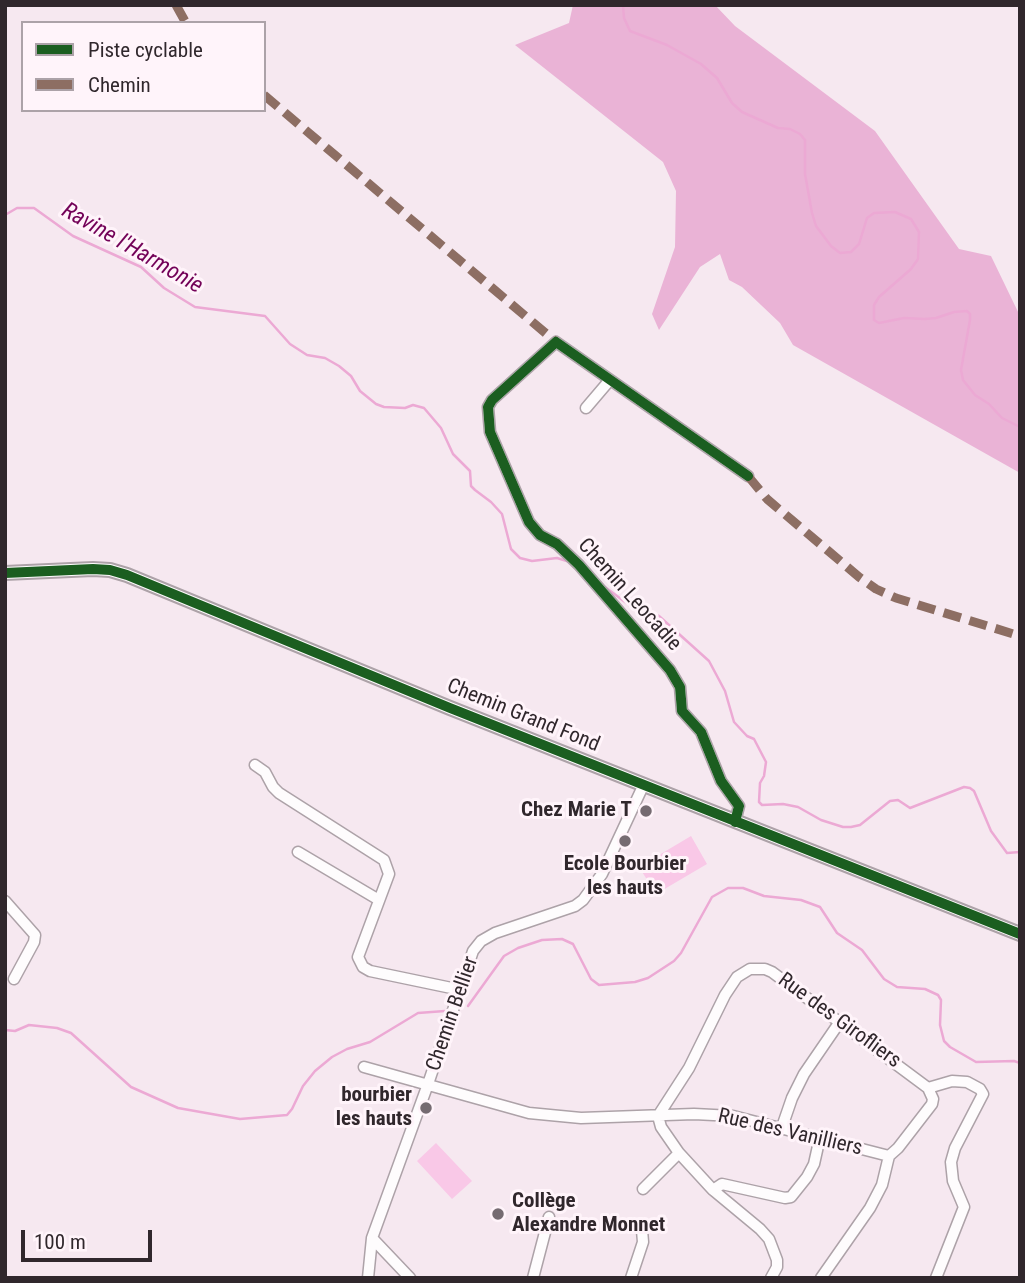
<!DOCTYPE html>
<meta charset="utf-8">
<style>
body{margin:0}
#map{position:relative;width:1025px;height:1283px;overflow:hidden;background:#f6e8f0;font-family:"Roboto Condensed",sans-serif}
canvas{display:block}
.frame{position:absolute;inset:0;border:7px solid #30272c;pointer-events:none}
.legend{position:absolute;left:21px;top:21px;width:245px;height:91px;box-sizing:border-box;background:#fff4fa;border:2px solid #aca2a8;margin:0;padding:9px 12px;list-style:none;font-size:21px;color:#30272c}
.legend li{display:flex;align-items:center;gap:14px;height:35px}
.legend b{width:35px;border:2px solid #aca2a8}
.scale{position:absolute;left:21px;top:1230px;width:131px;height:32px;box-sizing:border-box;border:4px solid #30272c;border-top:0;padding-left:9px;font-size:21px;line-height:24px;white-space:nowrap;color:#30272c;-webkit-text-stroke:5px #fff4fa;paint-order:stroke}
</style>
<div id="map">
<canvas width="1025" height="1283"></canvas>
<div class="frame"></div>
<ul class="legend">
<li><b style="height:9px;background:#1b5e20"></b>Piste cyclable</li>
<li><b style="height:9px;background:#8d6e63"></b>Chemin</li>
</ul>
<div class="scale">100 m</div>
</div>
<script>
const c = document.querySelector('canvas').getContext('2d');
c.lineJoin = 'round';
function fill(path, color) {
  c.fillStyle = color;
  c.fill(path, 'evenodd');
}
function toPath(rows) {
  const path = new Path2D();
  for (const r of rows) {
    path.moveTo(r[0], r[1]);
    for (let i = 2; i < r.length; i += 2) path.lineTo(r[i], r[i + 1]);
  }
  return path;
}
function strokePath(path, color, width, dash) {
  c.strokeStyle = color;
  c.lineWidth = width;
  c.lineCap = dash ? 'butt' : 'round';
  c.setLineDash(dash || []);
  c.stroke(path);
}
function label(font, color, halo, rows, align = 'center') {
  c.font = font + ' "Roboto Condensed",sans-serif';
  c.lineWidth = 6;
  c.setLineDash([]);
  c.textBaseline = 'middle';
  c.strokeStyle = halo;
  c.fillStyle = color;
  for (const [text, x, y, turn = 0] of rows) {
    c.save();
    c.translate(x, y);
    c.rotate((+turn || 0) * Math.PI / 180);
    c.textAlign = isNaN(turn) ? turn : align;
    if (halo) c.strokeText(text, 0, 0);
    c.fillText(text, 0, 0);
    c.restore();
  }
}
fill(toPath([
 [691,836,707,864,656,894,639,867],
 [436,1143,472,1181,452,1199,417,1161]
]), '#f9c8e7');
fill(toPath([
 [573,5,715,5,735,26,875,131,959,249,991,256,1020,316,1020,473,793,345,780,323,742,287,729,280,720,254,700,267,659,330,652,314,675,247,676,191,663,162,515,45,569,23]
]), '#eab3d6');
strokePath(toPath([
 [623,5,624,18,630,31,667,45,701,64,717,78,732,103,742,112,778,128,790,129,800,134,805,140,805,174,812,213,816,226,831,246,840,253,851,252,859,244,867,218,874,213,895,212,911,219,919,232,918,259,911,269,879,297,874,305,874,320,879,323,904,318,925,319,936,318,954,312,967,311,970,314,970,320,961,370,963,380,975,395,989,404,1002,418,1020,427],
 [5,215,17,208,34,208,73,236,141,267,164,288,195,307,265,316,290,344,307,355,325,358,339,366,351,376,360,391,376,404,384,407,405,408,413,405,424,408,441,428,453,454,470,471,471,486,475,490,491,502,502,514,511,549,520,558,532,561,557,558,570,562],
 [601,584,633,608,659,616,709,661,725,691,734,722,747,736,754,739,766,762,764,776,760,783,759,802,762,805,783,804,798,807,821,820,843,827,851,827,860,825,890,801,898,800,910,808,964,787,970,788,974,791,991,831,1007,853,1020,852],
 [468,1006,504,956,518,948,542,940,562,939,573,944,591,979,599,985,635,982,648,978,674,961,681,953,712,897,728,888,743,888,764,896,801,900,820,907,837,933,862,950,884,979,897,987,925,989,938,995,941,1000,940,1025,944,1041,950,1047,976,1062,1014,1061,1020,1063],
 [5,1030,15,1031,29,1025,57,1028,71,1033,131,1087,178,1108,240,1119,287,1115,292,1109,303,1086,315,1071,332,1057,347,1049,370,1042,418,1013,445,1011]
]), '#eca9d4', 2.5);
const minor = toPath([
 [586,408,609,381],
 [255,765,265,772,273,787,279,793,384,860,389,874,358,957,363,967,370,971,461,990],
 [735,822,739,806,721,781,701,732,682,711,680,687,670,670,579,565,557,544,540,535,529,522,490,432,488,407,492,400,556,342,748,476],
 [298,852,379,900],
 [5,901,35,935,34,942,14,979],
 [364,1067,529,1113,581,1118,694,1114,733,1116,889,1156],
 [928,1088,952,1081,967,1082,980,1089,983,1094,955,1148,951,1162,953,1181,964,1207,936,1278],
 [782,1127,792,1098,804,1074,839,1023],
 [643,1189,679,1153],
 [713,1190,722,1184,785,1198,791,1197,807,1177,814,1164,820,1137],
 [372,1238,410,1278],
 [368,1278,372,1238,428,1084,473,951,481,941,495,933,575,906,583,900,602,874,644,784],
 [533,1278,549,1217],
 [631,1278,643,1242,642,1230],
 [771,1278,777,1267,777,1260,769,1239,760,1229,713,1190,679,1153,661,1127,658,1116,689,1068,725,995,737,977,750,969,765,969,772,972,928,1088,933,1099,932,1104,898,1148,889,1156],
 [821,1278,870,1208,882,1185,889,1156]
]);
const tertiary = toPath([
 [5,573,93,569,110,570,127,575,450,708,1020,934]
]);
strokePath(minor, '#ada2a8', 13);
strokePath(tertiary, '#ada2a8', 16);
strokePath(minor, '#fefcfd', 10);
strokePath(tertiary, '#fefcfd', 12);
strokePath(toPath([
 [176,5,186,23],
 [264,95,556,342],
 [748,476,767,499,859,577,876,589,896,598,1020,636]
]), '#8d6e63', 9, [18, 9]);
strokePath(toPath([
 [5,573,93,569,110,570,127,575,450,708,1020,934],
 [735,822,739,806,721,781,701,732,682,711,680,687,670,670,579,565,557,544,540,535,529,522,490,432,488,407,492,400,556,342,748,476]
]), '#1b5e20', 10);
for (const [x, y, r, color] of [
 [646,811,7,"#756b71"],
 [625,841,7,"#756b71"],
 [426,1108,7,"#756b71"],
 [498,1214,7,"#756b71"]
]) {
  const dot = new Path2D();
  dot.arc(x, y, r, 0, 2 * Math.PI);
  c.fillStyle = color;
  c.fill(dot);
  strokePath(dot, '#fff4fa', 2.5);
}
label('21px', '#30272c', '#fff4fa', [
 ["Chemin Leocadie",629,595,48],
 ["Chemin Grand Fond",523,716,22],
 ["Chemin Bellier",453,1014,-71],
 ["Rue des Girofliers",839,1021,36],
 ["Rue des Vanilliers",790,1133,13]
]);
label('bold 21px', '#30272c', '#fff4fa', [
 ["Chez Marie T",632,811],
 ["Ecole Bourbier",625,865,"center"],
 ["les hauts",625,889,"center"],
 ["bourbier",412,1096],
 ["les hauts",412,1120],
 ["Collège",512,1202,"left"],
 ["Alexandre Monnet",512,1226,"left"]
], 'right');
label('italic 23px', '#730258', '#fff4fa', [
 ["Ravine l'Harmonie",132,249,30]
]);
</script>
